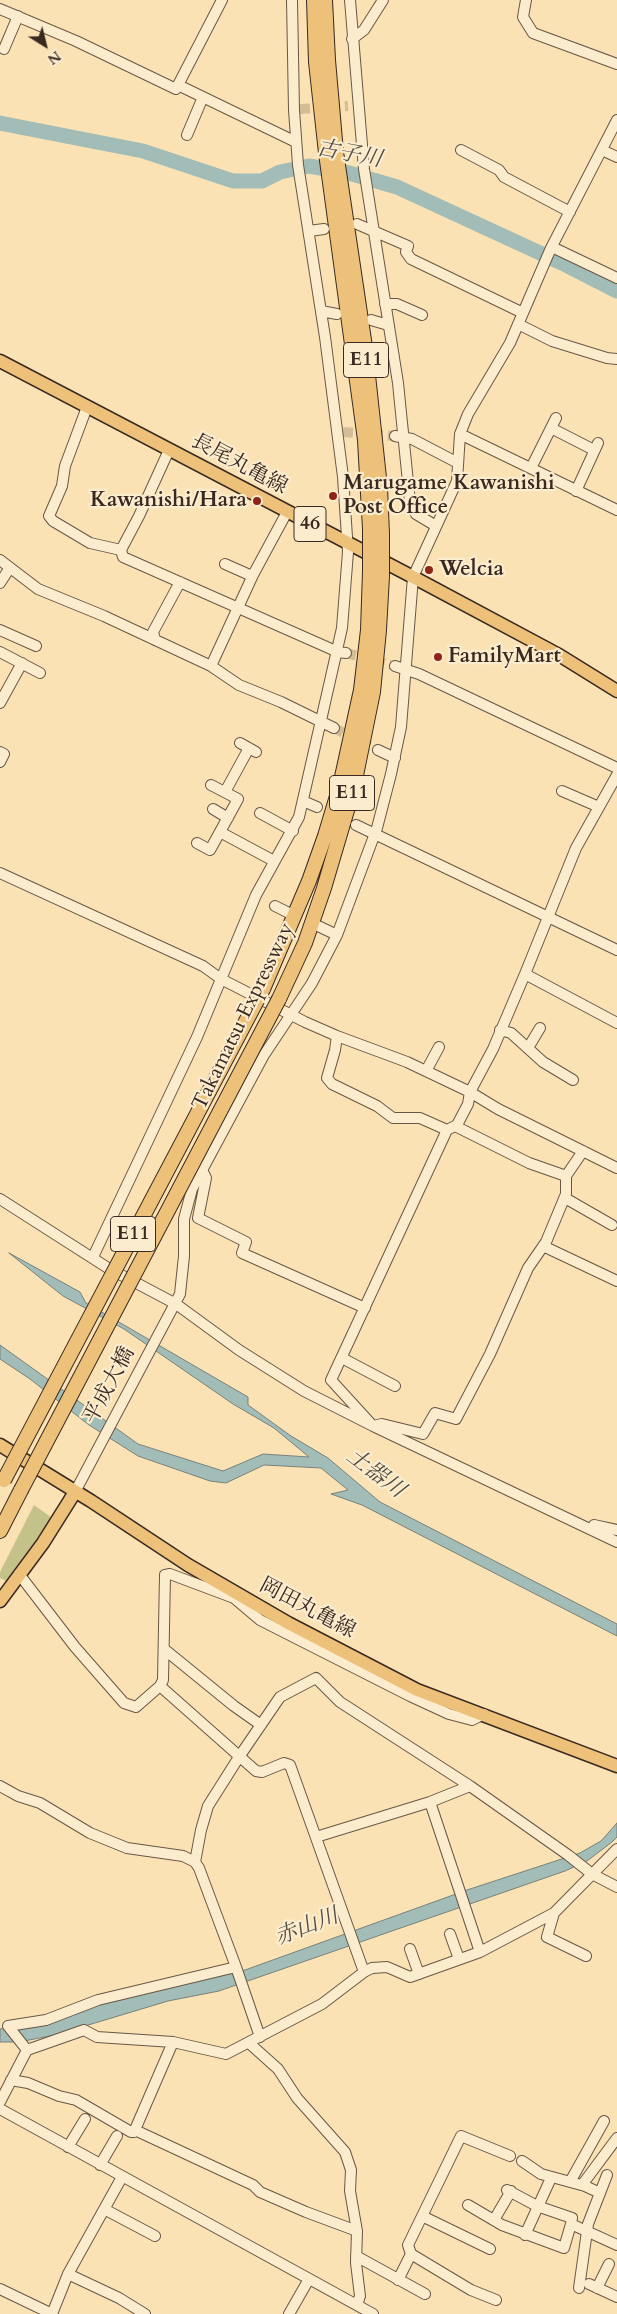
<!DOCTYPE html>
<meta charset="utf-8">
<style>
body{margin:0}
#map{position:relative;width:617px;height:2314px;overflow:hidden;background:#fae2b4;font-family:Cardo,serif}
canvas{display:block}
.north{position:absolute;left:20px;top:20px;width:50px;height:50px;-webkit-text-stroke:4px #fcecce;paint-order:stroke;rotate:144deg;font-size:14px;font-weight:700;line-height:20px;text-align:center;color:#392921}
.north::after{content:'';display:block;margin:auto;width:18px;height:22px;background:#392921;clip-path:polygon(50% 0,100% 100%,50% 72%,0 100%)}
</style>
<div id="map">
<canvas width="617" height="2314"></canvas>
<div class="north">N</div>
</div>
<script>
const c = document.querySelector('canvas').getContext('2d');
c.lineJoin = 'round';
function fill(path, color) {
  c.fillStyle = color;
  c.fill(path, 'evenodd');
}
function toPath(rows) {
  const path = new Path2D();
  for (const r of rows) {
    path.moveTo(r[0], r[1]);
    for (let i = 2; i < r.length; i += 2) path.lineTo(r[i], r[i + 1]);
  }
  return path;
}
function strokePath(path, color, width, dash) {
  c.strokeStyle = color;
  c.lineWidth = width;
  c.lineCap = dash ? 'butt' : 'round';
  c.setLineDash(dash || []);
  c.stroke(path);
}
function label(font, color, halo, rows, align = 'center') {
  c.font = font + ' Cardo,"Noto Serif JP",serif';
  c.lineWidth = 4.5;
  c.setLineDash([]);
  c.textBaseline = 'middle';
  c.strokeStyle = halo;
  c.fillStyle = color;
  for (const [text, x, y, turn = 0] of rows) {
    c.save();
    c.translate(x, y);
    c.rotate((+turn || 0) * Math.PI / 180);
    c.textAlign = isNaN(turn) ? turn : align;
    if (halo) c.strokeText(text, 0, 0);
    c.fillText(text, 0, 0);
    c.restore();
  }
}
fill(toPath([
 [34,1505,52,1518,6,1581,0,1578,0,1572]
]), '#c4c289');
const water = toPath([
 [9,1253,80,1292,86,1303,248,1397,248,1405,291,1436,328,1458,380,1502,617,1624,617,1636,362,1505,331,1494,348,1490,321,1468,264,1465,226,1483,210,1481,138,1456,89,1425,30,1379,0,1359,0,1345,138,1444,223,1471,263,1454,309,1457,274,1428,233,1404,124,1329,63,1296,9,1253],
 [617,1823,617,1837,612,1842,587,1861,565,1871,219,1991,168,2001,55,2035,19,2042,0,2042,0,2029,37,2024,87,2007,245,1970,467,1890,580,1853,601,1841,617,1823]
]);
fill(water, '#a2bcb7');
strokePath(water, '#78817b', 1);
strokePath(toPath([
 [0,123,143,151,233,181,262,181,280,172,309,166,349,173,397,187,566,265,617,291]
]), '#a2bcb7', 15);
strokePath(toPath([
 [300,109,348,106],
 [343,432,395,436],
 [346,653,395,666],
 [334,728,378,750]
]), '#d3bd97', 10, [10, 5]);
const minor = toPath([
 [350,0,364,169,398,383,410,502,416,514,436,526],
 [526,0,523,17,533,33,617,64],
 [0,9,76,41,176,89,222,0],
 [352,39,364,30,383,0],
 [4,49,18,16],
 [178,85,296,142],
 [187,135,203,97],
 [461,150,499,170,504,177,570,212],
 [602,150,617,157],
 [357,224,408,246,406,252,411,259,523,313],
 [309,231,324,229],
 [552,247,617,278],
 [385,304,397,304,422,315],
 [321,311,337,314],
 [371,320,388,325],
 [518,324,552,341,607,358,617,359],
 [87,407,65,466,62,486,49,516,53,521,90,543,121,550],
 [551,428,594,450],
 [460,434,617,510],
 [395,436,412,439,458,463],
 [169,450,139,516,121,550,123,557,338,652,346,653],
 [531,468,556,418],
 [576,491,598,443],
 [0,560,38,589,104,616,211,666,253,575,287,512],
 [225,564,252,576],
 [0,583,9,569],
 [0,630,36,646],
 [155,640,153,632,180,582],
 [0,652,40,673],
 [211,666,239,685,281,702,334,728],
 [395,666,419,674,617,768],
 [0,703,22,663],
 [240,743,256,752],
 [378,750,395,758],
 [0,752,4,754,0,762],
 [562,791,599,807],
 [225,792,249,748],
 [303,801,317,807],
 [213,809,228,818],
 [260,813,293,831],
 [356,825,617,950],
 [220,832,274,861],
 [197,843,210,850,238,799,211,785],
 [0,873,203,966,221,979,305,1022,337,1036,407,1062,470,1092,498,1109,617,1168],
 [275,906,287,912],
 [318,926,337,935],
 [525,974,617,1023],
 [500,1030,511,1033,543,1062,573,1080],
 [337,1036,335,1050,327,1078,332,1084,377,1106,393,1118,420,1118,447,1130],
 [528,1048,540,1028],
 [426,1071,439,1047],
 [455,1126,529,1163,566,1176],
 [583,1151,566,1176,566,1194,546,1242,528,1268,490,1354,456,1419,435,1413,423,1434,382,1424,373,1426,331,1380,447,1130,457,1125,468,1104,470,1092,493,1049,525,974,576,848,617,775],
 [202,1170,206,1178,198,1218,246,1242,242,1253,365,1308],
 [565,1198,612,1225],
 [0,1199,108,1268,176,1304,239,1350,304,1391,373,1426,617,1542],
 [543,1246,617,1281],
 [93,1257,197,1037,256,895,299,817,342,628,348,552,343,477,325,337,298,165,294,110,292,0],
 [342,1358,395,1386],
 [75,1492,180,1294,184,1256,184,1219,192,1189,264,1055,312,983,337,935,377,828,391,774,401,727,413,577,457,481,460,434,468,414,510,343,551,248,617,120],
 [594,1525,617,1530],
 [19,1574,75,1647,124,1703,136,1707,160,1686,256,1771,262,1772,284,1763,290,1765,364,1972],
 [234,1598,260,1620,410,1696,449,1714,472,1720,484,1714],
 [164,1649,234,1706,261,1725],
 [160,1686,163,1680,165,1575,170,1574,234,1598,238,1594],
 [0,1786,18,1796,40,1803,90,1833,127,1848,183,1856,195,1862,199,1868,236,1967,260,2037],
 [430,1802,480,1952],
 [316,1837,430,1802,470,1786],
 [195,1862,201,1830,208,1806,239,1757,280,1697,316,1678,340,1702,470,1786,568,1855,592,1874,617,1887],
 [554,1913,547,1937,586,1956],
 [450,1934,459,1959],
 [410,1949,419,1974],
 [249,2043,278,2069,297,2098,345,2152,351,2170,350,2191,357,2231,356,2263,360,2296,357,2305],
 [27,2050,8,2026,46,2020,98,2000,236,1967],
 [11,2080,28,2083,59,2096,76,2100,131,2132,137,2131,253,2185,260,2192,306,2212,357,2231],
 [0,2102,27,2050,84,2030,97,2037,173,2042,226,2054,322,2004,364,1972,372,1968,387,1967,410,1977,480,1952,554,1913,617,1849],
 [0,2109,373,2314],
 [134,2132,173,2042],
 [68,2147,85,2119],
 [522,2161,541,2174,585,2186,600,2193],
 [100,2165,117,2136],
 [570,2182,604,2121],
 [582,2185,617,2138],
 [507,2190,537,2206,572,2218,571,2224,617,2245],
 [468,2205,502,2225,564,2248,571,2224],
 [104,2209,155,2236],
 [422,2216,490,2249],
 [494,2220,511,2191],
 [525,2235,551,2178],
 [356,2256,425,2294],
 [68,2274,119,2298,145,2314],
 [398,2280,411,2254],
 [589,2284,617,2297],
 [579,2288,588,2224,607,2175],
 [597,2288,609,2264],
 [0,2289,52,2314],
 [496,2300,471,2290,411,2254,408,2245,461,2136,510,2156],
 [52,2314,68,2274,122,2177],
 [289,2314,309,2279]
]);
const major = toPath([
 [0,361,413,577,559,655,617,691],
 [0,1445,91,1501,188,1565,288,1623,417,1690,617,1766],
 [0,1601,43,1543,75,1492]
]);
const highway = toPath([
 [314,0,316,62,326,153,365,440,370,529],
 [325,0,328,60,336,152,365,347,380,487,382,534],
 [263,989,309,881,325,836,340,786,361,690,368,630,370,571],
 [279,999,305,943,324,888,353,790,373,692,379,630,382,576],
 [0,1531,21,1490]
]);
strokePath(minor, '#695746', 12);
strokePath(major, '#392921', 15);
strokePath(highway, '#392921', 16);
strokePath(minor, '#fcecce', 10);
strokePath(major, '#edc17a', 12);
strokePath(highway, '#edc17a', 14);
const highwayBridge = toPath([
 [370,571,370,529],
 [382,576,382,534],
 [4,1480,263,989],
 [21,1490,279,999]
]);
strokePath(highwayBridge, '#392921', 16, []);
strokePath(highwayBridge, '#edc17a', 14);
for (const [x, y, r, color] of [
 [333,496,5,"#8f2418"],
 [257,501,5,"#8f2418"],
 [429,570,5,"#8f2418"],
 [438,657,5,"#8f2418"]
]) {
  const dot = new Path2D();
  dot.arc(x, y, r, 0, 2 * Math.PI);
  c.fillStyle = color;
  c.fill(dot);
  strokePath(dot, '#fcecce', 2);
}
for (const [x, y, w] of [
 [366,360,45],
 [310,524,32],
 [352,793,45],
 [133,1234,45]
]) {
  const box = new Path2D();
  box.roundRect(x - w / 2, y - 17.5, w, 35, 4);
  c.fillStyle = '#fcecce';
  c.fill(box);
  strokePath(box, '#392921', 1);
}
label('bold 20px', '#392921', null, [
 ["E11",366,360],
 ["46",310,524],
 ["E11",352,793],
 ["E11",133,1234]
]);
label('21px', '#392921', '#fcecce', [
 ["長尾丸亀線",239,465,28],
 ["Takamatsu Expressway",244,1017,-64],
 ["平成大橋",110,1386,-62],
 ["岡田丸亀線",307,1609,28]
]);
label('bold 21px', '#392921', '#fcecce', [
 ["Marugame Kawanishi",343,484],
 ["Post Office",343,508],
 ["Kawanishi/Hara",247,501,"right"],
 ["Welcia",439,570],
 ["FamilyMart",448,657]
], 'left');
label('italic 22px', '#534e46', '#fcecce', [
 ["古子川",349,155,11],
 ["土器川",375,1474,37],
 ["赤山川",307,1928,-21]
]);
</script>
